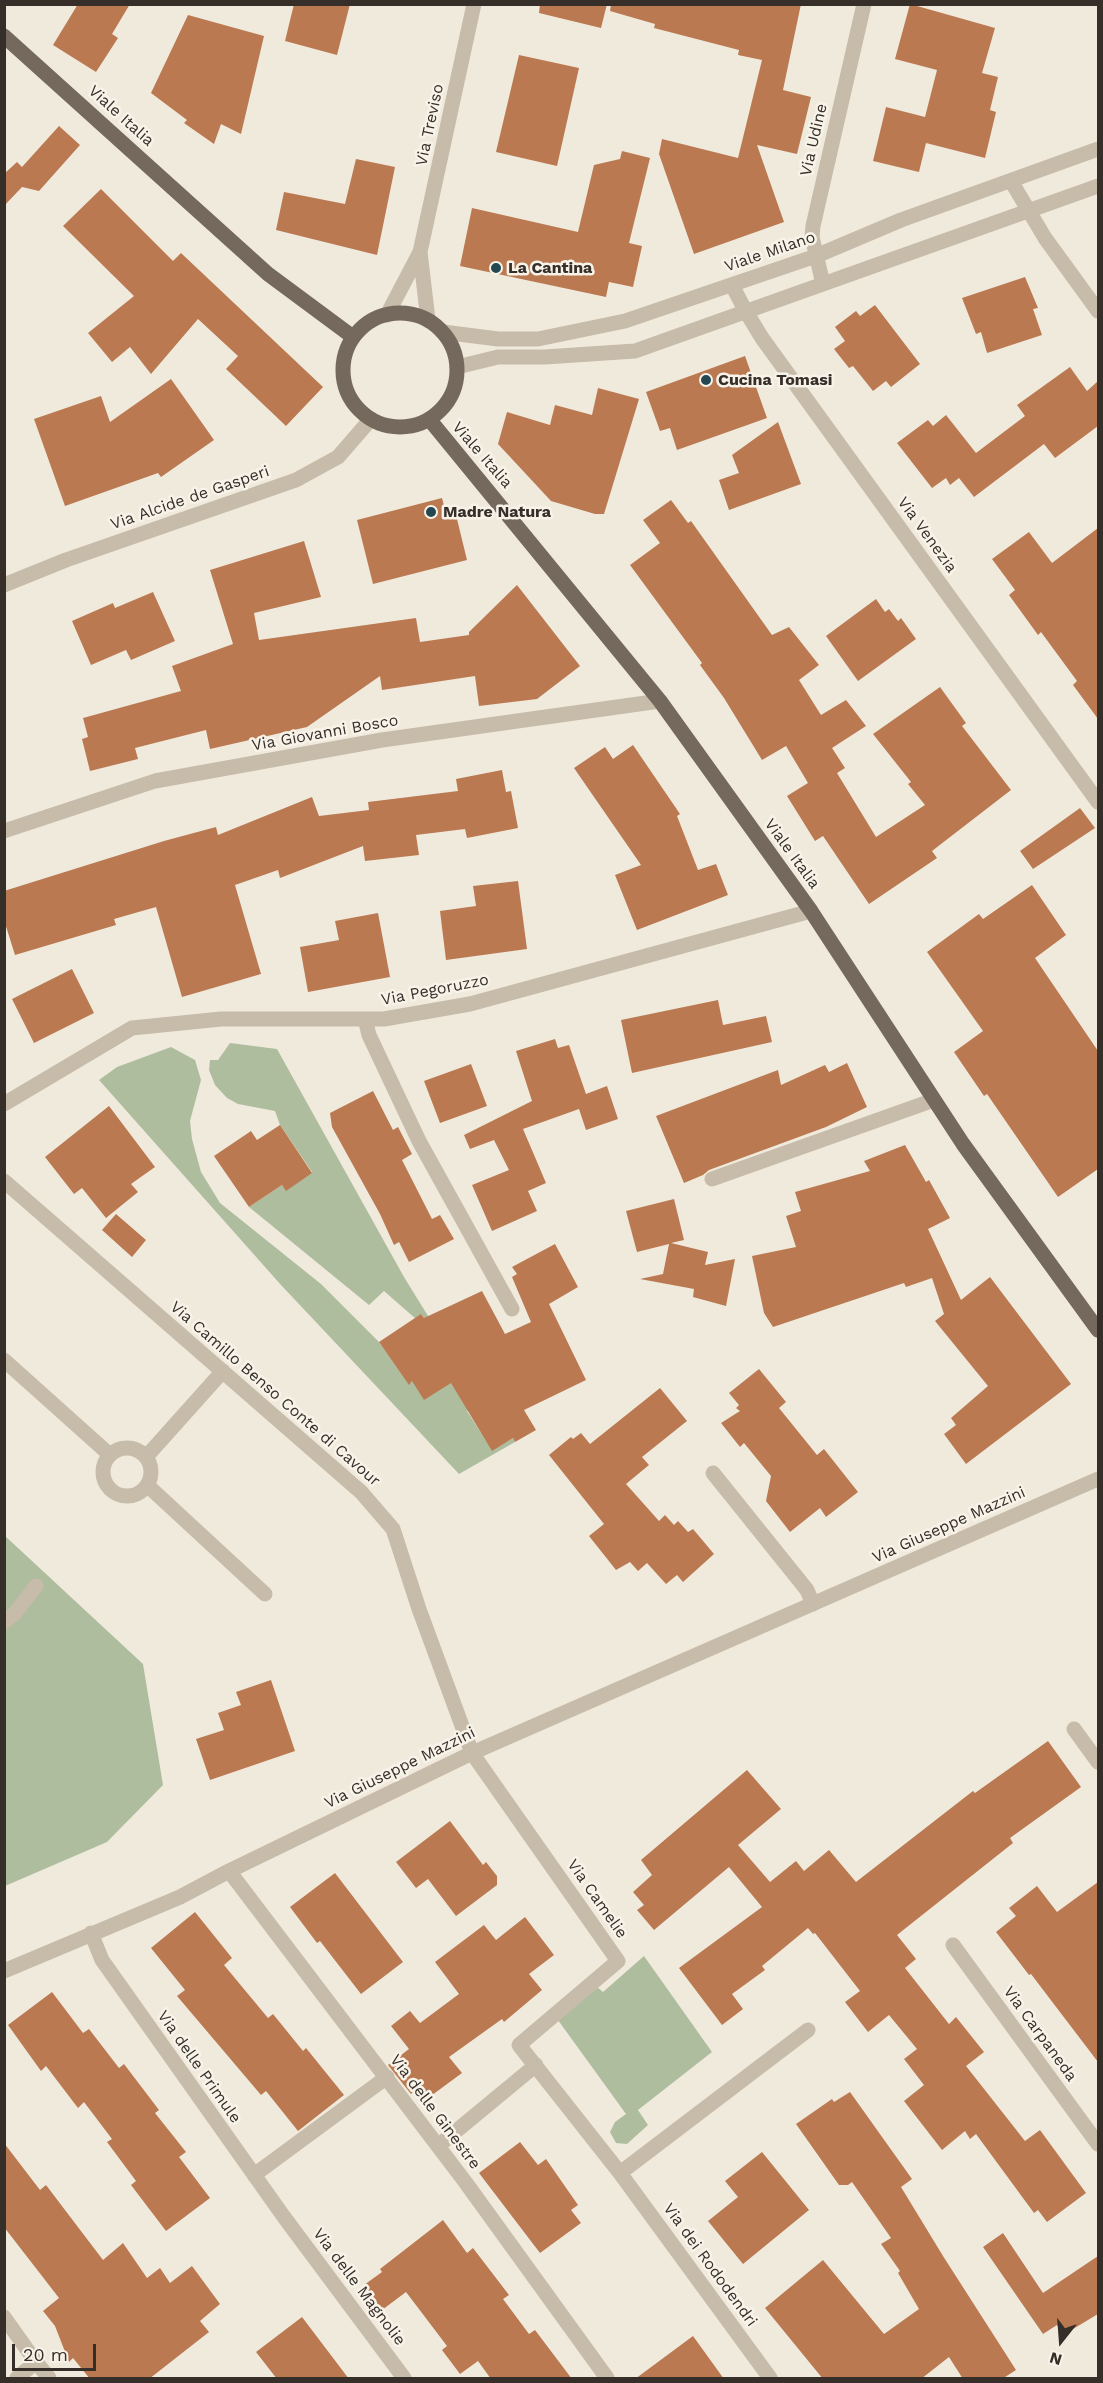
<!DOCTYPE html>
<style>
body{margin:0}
#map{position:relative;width:1103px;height:2383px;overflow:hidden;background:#f0eadd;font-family:"Work Sans",sans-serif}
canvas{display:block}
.frame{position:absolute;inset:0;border:6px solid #352e29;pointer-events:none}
.north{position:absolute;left:1031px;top:2311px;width:60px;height:60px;-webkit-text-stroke:4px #f8f3e9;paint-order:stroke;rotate:197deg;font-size:16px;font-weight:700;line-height:24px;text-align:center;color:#352e29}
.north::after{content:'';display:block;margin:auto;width:21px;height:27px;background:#352e29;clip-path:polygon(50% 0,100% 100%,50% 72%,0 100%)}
.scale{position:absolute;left:12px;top:2344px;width:84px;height:27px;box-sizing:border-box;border:3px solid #352e29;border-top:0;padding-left:8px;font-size:18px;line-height:21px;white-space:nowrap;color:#352e29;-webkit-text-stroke:4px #f8f3e9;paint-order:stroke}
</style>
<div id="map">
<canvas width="1103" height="2383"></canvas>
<div class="frame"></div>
<div class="north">N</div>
<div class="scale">20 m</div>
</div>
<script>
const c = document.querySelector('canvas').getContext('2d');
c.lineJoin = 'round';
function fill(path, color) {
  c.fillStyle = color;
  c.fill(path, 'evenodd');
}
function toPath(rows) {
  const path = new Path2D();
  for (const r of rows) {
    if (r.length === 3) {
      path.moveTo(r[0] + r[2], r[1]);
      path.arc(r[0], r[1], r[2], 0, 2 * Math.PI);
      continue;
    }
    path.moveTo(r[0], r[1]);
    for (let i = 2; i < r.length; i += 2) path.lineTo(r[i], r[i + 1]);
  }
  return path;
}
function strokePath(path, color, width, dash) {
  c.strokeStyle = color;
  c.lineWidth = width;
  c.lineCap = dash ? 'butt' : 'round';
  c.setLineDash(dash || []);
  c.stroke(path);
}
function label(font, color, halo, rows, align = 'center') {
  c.font = font + ' "Work Sans",sans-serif';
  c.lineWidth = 5;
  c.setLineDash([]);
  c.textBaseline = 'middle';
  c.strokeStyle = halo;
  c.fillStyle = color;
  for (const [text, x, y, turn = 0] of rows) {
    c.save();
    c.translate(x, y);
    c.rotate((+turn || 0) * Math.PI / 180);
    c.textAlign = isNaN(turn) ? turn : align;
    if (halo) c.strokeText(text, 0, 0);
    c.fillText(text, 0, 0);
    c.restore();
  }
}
fill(toPath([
 [230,1043,277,1049,404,1277,481,1402,467,1411,492,1450,513,1438,515,1442,459,1474,281,1285,99,1080,117,1067,171,1047,195,1060,201,1080,190,1121,192,1139,201,1172,220,1203,321,1284,379,1342,409,1384,412,1381,461,1376,422,1315,416,1319,384,1291,369,1305,249,1207,282,1185,286,1190,312,1172,280,1125,275,1111,238,1104,227,1098,215,1085,209,1070,210,1060,218,1060],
 [4,1535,143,1664,163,1785,107,1842,5,1886],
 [644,1956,712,2052,638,2110,648,2125,627,2144,616,2143,610,2132,615,2122,626,2114,555,2016,596,1986,603,1992]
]), '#afbd9f');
fill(toPath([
 [78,4,130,4,112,34,118,38,96,72,53,45],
 [294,4,350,4,337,55,285,41],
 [540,4,607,4,601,28,539,13],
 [611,4,801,4,783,90,811,97,797,154,757,145,784,222,694,254,659,154,662,139,738,158,762,60,738,55,739,50,654,28,655,24,610,11],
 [910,4,995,28,982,73,998,77,990,110,996,112,985,158,926,143,919,172,873,161,886,107,925,117,937,70,895,59],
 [188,15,264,36,241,134,221,124,214,144,184,123,187,120,151,93],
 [519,55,579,68,557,166,496,152],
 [59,126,80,145,39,191,22,187,4,206,4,174,17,162,22,167],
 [622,151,650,158,629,243,642,246,633,287,609,282,606,297,460,266,472,208,578,232,594,165,620,159],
 [356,159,395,167,377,255,276,230,284,192,345,204],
 [101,189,173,261,181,253,323,387,286,426,226,369,238,356,198,319,151,374,130,347,112,362,88,333,134,296,63,226],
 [1025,277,1038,308,1033,309,1042,335,987,353,981,332,976,334,962,298],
 [875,305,920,364,891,387,886,381,873,391,853,366,849,368,834,349,845,341,835,327,856,311,860,316],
 [745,356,767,418,677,450,670,428,660,431,646,392],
 [1070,367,1087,391,1098,381,1098,426,1055,458,1044,444,974,497,959,478,950,485,946,478,932,488,897,443,928,420,933,426,946,415,976,453,1025,416,1017,405],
 [171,379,214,440,161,477,158,473,65,506,34,419,101,396,110,422],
 [598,388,639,399,604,514,595,514,551,501,498,444,507,412,550,425,555,405,592,415],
 [778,422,801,484,729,510,719,480,739,473,732,455],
 [442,498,447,517,456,515,467,560,373,584,357,520],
 [671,500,688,523,691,521,772,635,789,627,819,665,799,680,821,715,846,700,866,726,832,748,845,768,837,773,876,837,925,805,908,784,911,782,873,734,940,687,966,723,962,726,1011,790,932,851,937,858,869,904,823,836,815,841,787,796,808,783,786,746,762,760,724,698,700,665,702,663,630,565,660,543,643,520],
 [1098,528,1098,719,1073,685,1077,681,1041,632,1038,635,1009,595,1015,590,992,559,1029,532,1052,563],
 [304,541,321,597,254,613,259,640,416,618,420,642,469,635,469,632,517,585,580,666,537,699,479,706,475,676,382,690,380,676,307,727,210,749,206,730,135,748,138,759,90,771,82,739,88,737,83,718,181,691,172,666,233,644,210,570],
 [153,592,175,641,131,660,126,650,91,665,72,621,113,603,115,608],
 [876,599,885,612,889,609,898,621,901,618,916,639,858,681,826,636],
 [633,745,680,814,677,816,698,870,716,864,728,895,637,930,615,875,641,865,574,768,605,747,613,759],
 [502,770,506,792,511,791,518,828,467,838,465,829,416,835,419,855,365,861,363,846,280,878,278,870,235,885,261,974,182,997,156,907,114,919,116,925,15,955,4,920,4,891,164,841,216,827,218,835,312,797,319,816,369,810,368,802,458,791,456,779],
 [1080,808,1095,828,1033,869,1020,851],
 [518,881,527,949,446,960,440,911,476,906,473,886],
 [1032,885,1066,935,1035,958,1098,1051,1098,1169,1058,1197,987,1094,984,1096,954,1052,983,1031,927,952,979,914,983,919],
 [378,913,390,977,308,992,300,947,339,940,335,921],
 [72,969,94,1013,34,1043,12,999],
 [718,1000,723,1025,766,1016,772,1042,632,1073,621,1020],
 [555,1039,558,1048,569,1045,586,1094,607,1086,618,1119,586,1130,579,1109,523,1129,546,1183,528,1191,537,1211,492,1231,472,1185,509,1170,494,1140,470,1149,464,1135,532,1101,516,1051],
 [847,1063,867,1107,826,1127,709,1170,703,1175,684,1183,656,1116,778,1070,781,1085,825,1065,829,1072],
 [471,1064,487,1106,440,1123,424,1081],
 [373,1091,393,1130,398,1127,412,1154,402,1160,432,1219,440,1215,454,1239,409,1262,399,1242,394,1245,380,1214,332,1127,330,1113],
 [109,1106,155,1167,131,1184,138,1192,106,1218,82,1188,74,1194,45,1157],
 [280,1125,312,1173,286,1191,282,1185,249,1207,214,1156,251,1131,257,1140],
 [905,1145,926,1182,929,1180,950,1218,928,1229,961,1300,990,1277,1071,1384,966,1464,944,1434,956,1425,951,1418,988,1386,935,1321,944,1314,932,1278,906,1287,904,1283,773,1327,764,1313,752,1256,796,1247,786,1216,801,1211,795,1192,870,1171,864,1161],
 [674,1199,684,1240,671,1243,708,1252,705,1265,735,1259,726,1306,693,1297,694,1289,640,1279,663,1274,669,1244,637,1252,626,1211],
 [116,1214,146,1240,132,1257,102,1230],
 [555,1244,578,1287,549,1304,586,1380,524,1410,536,1430,515,1442,513,1438,492,1451,451,1383,424,1400,412,1381,409,1385,379,1342,421,1314,424,1318,482,1291,505,1334,531,1322,512,1277,517,1274,512,1267],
 [759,1369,786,1402,779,1408,817,1455,824,1449,858,1492,826,1517,820,1508,790,1532,766,1501,771,1476,744,1443,740,1447,721,1423,740,1411,736,1408,739,1405,729,1393],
 [660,1388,687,1421,642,1457,649,1465,626,1484,659,1521,665,1515,674,1525,678,1521,688,1532,693,1529,714,1554,683,1582,677,1575,666,1584,647,1563,638,1571,630,1562,616,1570,589,1536,604,1524,549,1455,571,1437,573,1439,581,1433,590,1444],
 [271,1680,295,1751,210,1780,196,1739,224,1730,218,1713,241,1705,236,1692],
 [1048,1741,1081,1787,1010,1838,1013,1843,897,1935,916,1959,905,1968,949,2024,956,2017,984,2052,966,2066,1025,2141,1040,2130,1086,2193,1047,2222,1038,2210,1034,2213,976,2134,970,2139,965,2131,942,2150,904,2101,924,2085,904,2059,917,2049,889,2015,868,2032,845,2002,860,1991,815,1933,813,1934,808,1928,762,1966,765,1970,732,1994,743,2009,722,2025,679,1968,762,1907,729,1867,654,1930,637,1910,644,1905,633,1892,652,1875,641,1860,747,1770,781,1809,738,1845,770,1882,796,1861,804,1871,829,1850,856,1882,973,1791,975,1793],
 [450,1821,483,1865,486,1862,497,1876,497,1885,456,1916,428,1879,416,1888,396,1862],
 [335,1873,403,1962,361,1994,320,1941,317,1943,290,1907],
 [1098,1882,1098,2062,1031,1974,1029,1975,996,1932,1016,1916,1009,1908,1037,1886,1057,1912],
 [195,1912,232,1958,224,1965,268,2018,273,2014,303,2051,306,2048,344,2095,298,2131,266,2091,261,2095,177,1996,185,1990,151,1948],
 [525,1917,554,1955,529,1974,542,1990,504,2022,502,2019,449,2057,462,2073,424,2101,415,2090,411,2094,388,2065,409,2049,391,2026,410,2011,420,2023,459,1994,435,1962,484,1925,496,1940],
 [52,1992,83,2033,89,2029,119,2068,124,2064,159,2110,155,2113,186,2152,179,2157,210,2198,166,2231,131,2185,136,2181,107,2142,112,2139,84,2102,78,2108,46,2066,41,2071,8,2025],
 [850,2092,912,2179,901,2187,943,2256,1016,2370,1002,2379,963,2379,949,2357,921,2379,823,2379,765,2308,823,2260,884,2334,919,2309,898,2273,900,2271,881,2244,891,2238,852,2182,848,2185,839,2185,796,2124,832,2099,834,2102],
 [520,2142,538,2165,546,2159,578,2205,571,2210,581,2223,540,2253,479,2173],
 [4,2143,40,2190,46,2185,103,2260,123,2243,147,2278,160,2268,170,2283,192,2266,220,2304,200,2321,209,2332,149,2379,90,2379,73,2358,69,2362,55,2326,43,2311,59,2298,4,2227],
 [762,2152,809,2210,743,2264,708,2221,738,2197,725,2181],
 [443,2220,467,2253,473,2248,509,2295,503,2299,529,2334,535,2330,572,2379,491,2379,478,2361,460,2374,442,2350,447,2346,406,2292,382,2310,364,2285,382,2272,380,2269],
 [1003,2233,1043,2293,1098,2256,1098,2314,1063,2335,1057,2325,1043,2334,983,2247],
 [302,2317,349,2379,277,2379,256,2352],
 [693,2336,724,2379,635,2379]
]), '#ba7951');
strokePath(toPath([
 [1011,181,1045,238,1098,311],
 [420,252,428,320],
 [823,284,812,237,813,226,864,4],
 [732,285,745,310,762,338,1098,802],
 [387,315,420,252,474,4],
 [443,332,498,339,538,339,625,321,816,256,901,220,1098,149],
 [457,367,498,357,545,357,635,351,1098,186],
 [4,585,66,560,296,480,338,457,371,419],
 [4,831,155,781,382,740,660,701],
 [365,1019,369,1035,419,1141,512,1309],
 [4,1104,132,1028,221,1019,384,1019,470,1004,811,911],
 [712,1179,934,1100],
 [4,1181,361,1492,393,1529,419,1609,472,1753,618,1961,519,2045,620,2173,770,2378],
 [4,1360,110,1455],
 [127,1472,24],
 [146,1457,223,1371],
 [713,1473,807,1590,813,1604],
 [147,1485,265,1594],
 [4,1622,15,1613,36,1586],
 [1074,1729,1098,1762],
 [229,1871,466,2183,607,2378],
 [91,1933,102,1960,284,2217,404,2378],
 [953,1945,1098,2144],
 [4,1971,180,1897,229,1871,472,1753,1098,1479],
 [438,2146,536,2065],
 [620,2173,808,2030],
 [254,2175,387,2077],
 [4,2317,36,2362,17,2378],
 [36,2362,49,2378]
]), '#c7bbaa', 15);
strokePath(toPath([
 [4,36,268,274,353,337],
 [400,370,57],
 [429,419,660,701,811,911,963,1144,1098,1330]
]), '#75685c', 15);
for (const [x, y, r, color] of [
 [496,268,6,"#234852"],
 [706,380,6,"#234852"],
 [431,512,6,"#234852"]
]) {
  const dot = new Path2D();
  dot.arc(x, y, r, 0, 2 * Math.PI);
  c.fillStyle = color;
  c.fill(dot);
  strokePath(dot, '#f8f3e9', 2);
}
label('16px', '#352e29', '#f8f3e9', [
 ["Viale Italia",121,116,42],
 ["Via Treviso",430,125,-78],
 ["Via Udine",814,140,-77],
 ["Viale Milano",770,252,-19],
 ["Viale Italia",482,455,49],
 ["Via Alcide de Gasperi",190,498,-19],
 ["Via Venezia",927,535,54],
 ["Via Giovanni Bosco",325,733,-10],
 ["Viale Italia",792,854,54],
 ["Via Pegoruzzo",435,990,-11],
 ["Via Camillo Benso Conte di Cavour",275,1394,41],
 ["Via Giuseppe Mazzini",949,1525,-24],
 ["Via Giuseppe Mazzini",400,1768,-26],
 ["Via Camelie",597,1899,55],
 ["Via Carpaneda",1040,2034,54],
 ["Via delle Primule",199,2067,55],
 ["Via delle Ginestre",435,2112,53],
 ["Via dei Rododendri",710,2265,54],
 ["Via delle Magnolie",359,2287,53]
]);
label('bold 16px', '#352e29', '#f8f3e9', [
 ["La Cantina",508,268],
 ["Cucina Tomasi",718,380],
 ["Madre Natura",443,512]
], 'left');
</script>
